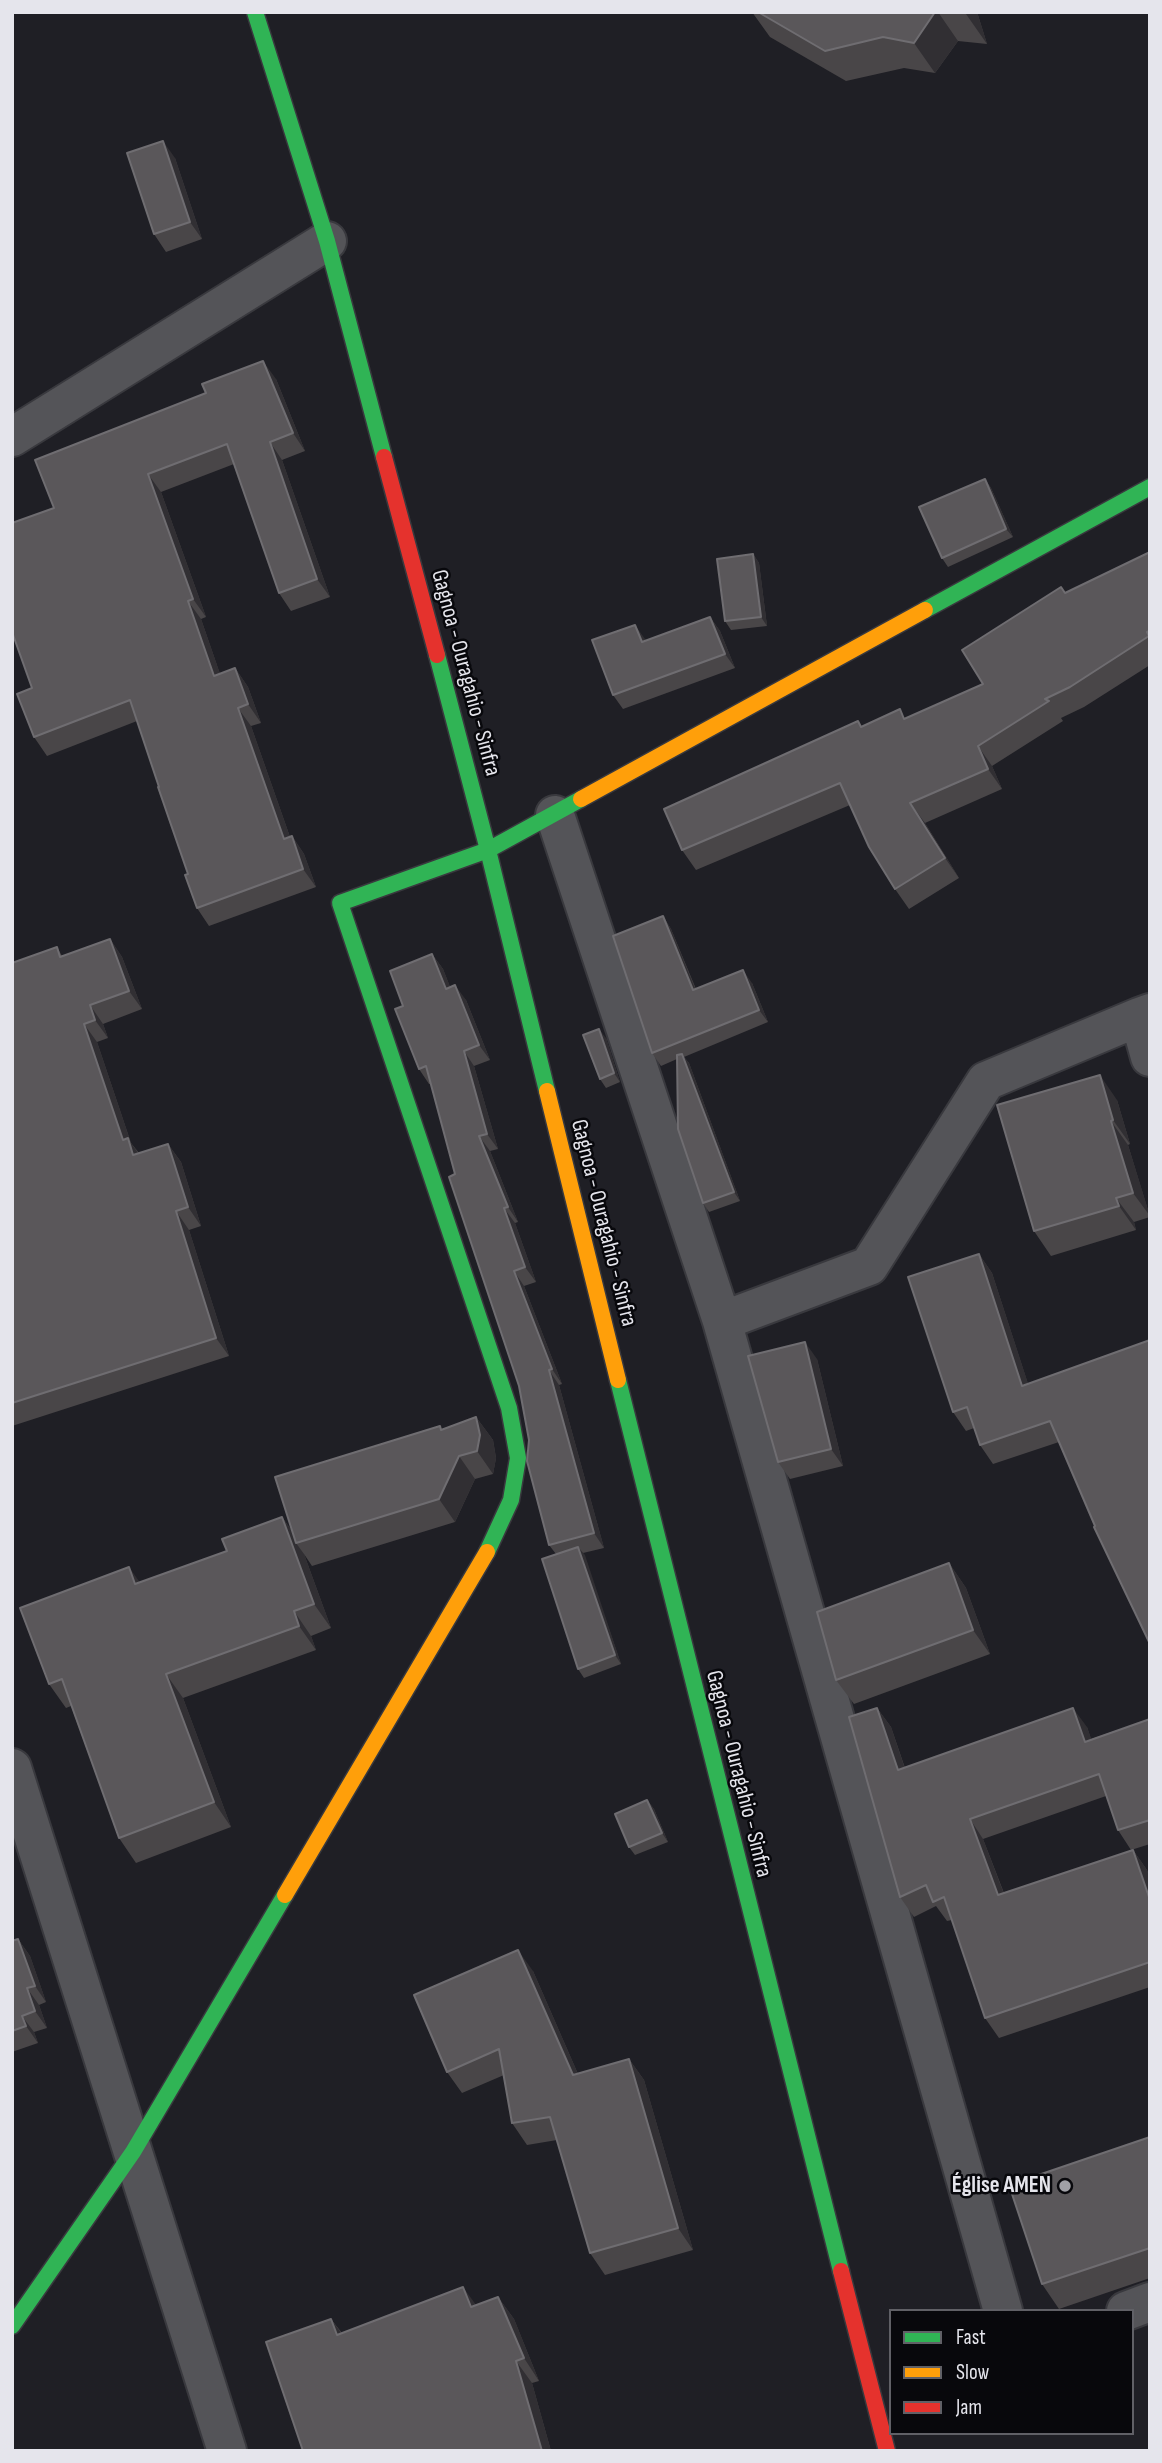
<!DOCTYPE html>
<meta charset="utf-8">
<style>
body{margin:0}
#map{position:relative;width:1162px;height:2463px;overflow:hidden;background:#1f1f25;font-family:"Sofia Sans Condensed",sans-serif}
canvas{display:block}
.frame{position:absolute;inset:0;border:14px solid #e5e5ec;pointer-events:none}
.legend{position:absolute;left:889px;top:2309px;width:245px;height:126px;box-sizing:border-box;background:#08080c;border:2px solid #606066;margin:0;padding:9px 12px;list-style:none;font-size:21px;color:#e5e5ec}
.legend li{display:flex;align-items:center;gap:14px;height:35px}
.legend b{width:35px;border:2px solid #606066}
</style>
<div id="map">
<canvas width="1162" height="2463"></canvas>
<div class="frame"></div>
<ul class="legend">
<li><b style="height:9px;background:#30b455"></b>Fast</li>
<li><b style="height:9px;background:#ff9f0a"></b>Slow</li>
<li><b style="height:9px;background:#e5322d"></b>Jam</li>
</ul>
</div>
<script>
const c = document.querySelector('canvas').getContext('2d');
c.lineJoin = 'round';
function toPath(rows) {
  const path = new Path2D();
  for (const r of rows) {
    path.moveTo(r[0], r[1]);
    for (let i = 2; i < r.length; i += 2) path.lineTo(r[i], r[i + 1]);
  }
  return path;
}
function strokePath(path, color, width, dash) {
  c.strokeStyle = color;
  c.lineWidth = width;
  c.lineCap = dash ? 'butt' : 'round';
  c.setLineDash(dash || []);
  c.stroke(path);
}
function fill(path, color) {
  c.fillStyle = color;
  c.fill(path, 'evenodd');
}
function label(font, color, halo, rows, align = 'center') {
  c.font = font + ' "Sofia Sans Condensed",sans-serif';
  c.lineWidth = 5;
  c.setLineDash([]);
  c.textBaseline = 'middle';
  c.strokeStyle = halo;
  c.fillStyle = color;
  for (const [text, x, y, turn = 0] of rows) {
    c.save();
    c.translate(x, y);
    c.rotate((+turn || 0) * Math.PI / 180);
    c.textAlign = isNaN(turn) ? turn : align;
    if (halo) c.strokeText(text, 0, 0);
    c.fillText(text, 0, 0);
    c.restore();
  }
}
const street = toPath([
 [12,437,327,241],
 [555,815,722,1321,1003,2311],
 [1150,1013,1139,1017,1150,1057],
 [722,1321,869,1266,986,1081,1139,1017],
 [12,1768,227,2451],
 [1126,2311,1150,2302]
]);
const fast = toPath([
 [255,12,327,241,384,457],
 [925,610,1150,487],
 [437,655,488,850,547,1091],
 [618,1380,841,2271],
 [487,1552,511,1500,518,1458,509,1408,340,903,488,850,581,799],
 [12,2326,133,2152,285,1895]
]);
const slow = toPath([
 [581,799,925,610],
 [547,1091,618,1380],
 [285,1895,487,1552]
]);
const jam = toPath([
 [384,457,437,655],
 [841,2271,887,2451]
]);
strokePath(street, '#39393e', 42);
strokePath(fast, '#39393e', 19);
strokePath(slow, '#39393e', 19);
strokePath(jam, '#39393e', 19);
strokePath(street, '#545458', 38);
strokePath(fast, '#30b455', 16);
strokePath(slow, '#ff9f0a', 16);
strokePath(jam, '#e5322d', 16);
fill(toPath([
 [752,12,977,12,987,44,958,41,935,73,904,68,846,81,770,37],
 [175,158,202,239,166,252,154,234],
 [276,379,305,451,282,460,330,597,291,611,279,593,234,464,161,492,206,617,201,619,220,674,235,668,248,687,261,723,251,726,290,837,292,836,304,854,316,887,209,926,197,908,188,874,137,721,47,756,34,737,32,688,54,508],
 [985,479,991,488,1013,537,948,567,942,558],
 [1150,552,1150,665,1084,707,1061,718,1063,721,992,766,1002,789,925,823,959,878,909,909,895,889,850,805,696,870,682,850,862,726,906,718,983,684],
 [753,554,759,563,767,626,731,630,725,621],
 [710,617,720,631,735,668,623,709,613,695,645,639,646,641],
 [663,916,671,929,696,989,752,983,768,1022,684,1057,689,1063,740,1201,709,1212,703,1203,677,1059,661,1066,652,1053],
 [110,939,122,957,142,1009,103,1024,108,1038,97,1042,131,1143,139,1153,168,1144,181,1162,201,1226,189,1230,229,1356,12,1426,12,963,57,947,62,956],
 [432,954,443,969,450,987,466,1000,490,1060,474,1066,498,1149,490,1151,518,1222,515,1223,536,1282,524,1286,562,1384,559,1385,604,1548,583,1553,621,1664,584,1678,578,1669,556,1554,549,1545,519,1386,455,1174,431,1084,429,1084,419,1069,403,1006],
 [606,1038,620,1082,606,1088,600,1079],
 [1117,1100,1130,1144,1128,1145,1150,1217,1134,1222,1136,1230,1051,1256,1034,1231],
 [979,1254,992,1273,1028,1384,1150,1340,1150,1644,1095,1526,1059,1442,993,1464,980,1445,974,1428,966,1431,953,1412],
 [817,1359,843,1466,790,1479,778,1462],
 [476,1417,493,1440,496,1458,493,1474,475,1479,455,1522,312,1566,304,1554,331,1628,311,1636,316,1650,183,1698,231,1827,136,1863,119,1838,71,1706,66,1708,49,1684,140,1582,227,1551,282,1517,292,1531,440,1426,442,1430],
 [949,1563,966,1588,990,1654,854,1704,836,1680],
 [877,1708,891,1727,905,1768,1087,1727,1091,1739,1150,1719,1150,1844,1131,1850,1118,1830,1106,1796,983,1839,1004,1893,1133,1850,1147,1870,1150,1879,1150,1987,999,2038,985,2018,952,1920,947,1921,936,1906,914,1917,900,1897],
 [647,1800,654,1809,668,1842,635,1855,629,1847],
 [18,1939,30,1956,46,2002,39,2005,47,2028,34,2032,38,2043,12,2052,12,1941],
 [533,1971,578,2074,629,2059,644,2080,693,2250,605,2275,590,2253,557,2140,527,2145,512,2123,504,2075,462,2093,447,2072],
 [1150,2137,1150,2278,1059,2309,1042,2284],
 [498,2297,514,2319,539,2381,532,2383,551,2451,303,2451,331,2319,342,2333,476,2305]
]), '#494648');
fill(toPath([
 [935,12,938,12,958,41,935,73,914,43],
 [965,12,977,12,987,44,966,14],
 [163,141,175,158,202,239,190,222],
 [263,361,276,379,305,451,293,433],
 [270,442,282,460,330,597,317,579],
 [148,474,161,492,206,617,193,599],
 [985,479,991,488,1013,537,1006,529],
 [753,554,759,563,767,626,761,617],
 [188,601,201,619,227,694,214,676],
 [710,617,720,631,735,668,725,654],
 [635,625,645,639,652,656,642,642],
 [235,668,248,687,261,723,248,704],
 [238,708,251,726,297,857,284,839],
 [978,746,992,766,1002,789,988,769],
 [910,803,925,823,959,878,945,858],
 [292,836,304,854,316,887,303,869],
 [663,916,671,929,701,1003,693,990],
 [110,939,122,957,142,1009,129,991],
 [432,954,443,969,457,1004,446,989],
 [743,970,752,983,768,1022,759,1010],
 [455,985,466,1000,490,1060,479,1045],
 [90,1005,103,1024,108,1038,95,1020],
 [84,1024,97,1042,131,1143,141,1157,146,1174,123,1140],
 [599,1029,606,1038,620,1082,614,1073],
 [464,1051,474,1066,498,1149,487,1134],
 [682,1054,689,1063,740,1201,734,1192],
 [1100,1075,1117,1100,1130,1144,1113,1120],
 [1111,1121,1128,1145,1150,1216,1133,1193],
 [479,1136,490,1151,518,1222,508,1207],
 [168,1144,181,1162,201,1226,188,1207],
 [1116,1198,1134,1222,1136,1230,1119,1206],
 [504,1208,515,1223,536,1282,525,1267],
 [176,1211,189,1230,229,1356,216,1338],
 [979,1254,992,1273,1035,1405,1022,1386],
 [514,1271,524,1286,562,1384,552,1369],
 [805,1342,817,1359,843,1466,831,1449],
 [549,1370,559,1385,604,1548,594,1533],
 [476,1417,493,1440,496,1458,493,1474,477,1451],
 [459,1456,475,1479,455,1522,439,1499],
 [282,1517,299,1541,296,1543,304,1554,331,1628,314,1604],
 [578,1547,585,1555,621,1664,615,1655],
 [949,1563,966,1588,990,1654,973,1630],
 [129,1567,146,1591,135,1584],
 [294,1611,311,1636,316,1650,299,1626],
 [166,1674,183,1698,231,1827,214,1802],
 [877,1708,891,1727,912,1790,898,1770],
 [1073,1708,1087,1727,1099,1761,1085,1742],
 [647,1800,654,1809,668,1842,662,1833],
 [970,1819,983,1839,1012,1915,998,1895],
 [1133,1850,1147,1870,1150,1879,1150,1900],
 [18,1939,30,1956,46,2002,35,1986],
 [518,1950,533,1971,588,2097,573,2075],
 [27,1988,39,2005,47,2028,35,2011],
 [22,2016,34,2032,38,2043,26,2026],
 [629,2059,644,2080,693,2250,678,2228],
 [463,2287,479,2309,471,2307],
 [498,2297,514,2319,539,2381,524,2358],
 [331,2319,347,2341,337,2335],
 [516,2361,532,2383,551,2451,542,2451]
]), '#312f33');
const building = toPath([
 [758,12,935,12,914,43,883,37,825,51,758,12],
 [163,141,190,222,154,234,127,153,163,141],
 [263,361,293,433,270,442,317,579,279,593,227,444,148,474,193,599,188,601,214,676,235,668,248,704,238,708,284,839,292,836,303,869,197,908,185,875,188,874,158,787,159,787,130,700,34,737,17,694,32,688,12,632,12,523,54,508,35,460,206,393,202,384,263,361],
 [985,479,1006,529,942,558,919,507,985,479],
 [1150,552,1150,630,1147,632,1149,636,1070,687,1045,699,1049,701,978,746,988,769,910,803,945,858,895,889,869,847,840,783,682,850,664,809,858,721,861,727,900,709,904,719,983,684,962,650,1061,587,1065,593,1150,552],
 [753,554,761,617,725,621,717,559,753,554],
 [710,617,725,654,613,695,592,640,635,625,642,642,710,617],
 [663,916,693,990,743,970,759,1010,652,1053,613,936,663,916],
 [110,939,129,991,90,1005,95,1020,84,1024,123,1140,128,1138,133,1155,168,1144,188,1207,176,1211,216,1338,12,1403,12,963,57,947,60,957,110,939],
 [432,954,446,989,455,985,479,1045,464,1051,487,1134,479,1136,508,1207,504,1208,525,1267,514,1271,552,1369,549,1370,594,1533,549,1545,527,1461,529,1440,519,1386,449,1177,455,1174,426,1066,419,1069,395,1009,403,1006,390,971,432,954],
 [599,1029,614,1073,600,1079,583,1035,599,1029],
 [682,1054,734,1192,703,1203,678,1129,677,1055,682,1054],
 [1100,1075,1113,1120,1111,1121,1133,1193,1116,1198,1119,1206,1034,1231,997,1105,1100,1075],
 [979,1254,1022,1386,1150,1340,1150,1484,1149,1485,1150,1487,1150,1644,1094,1527,1095,1526,1050,1421,980,1445,967,1407,953,1412,908,1277,979,1254],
 [805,1342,831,1449,778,1462,748,1356,805,1342],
 [476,1417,480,1435,477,1451,459,1456,439,1499,296,1543,275,1477,440,1426,441,1430,476,1417],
 [282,1517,314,1604,294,1611,299,1626,166,1674,214,1802,119,1838,62,1679,49,1684,20,1608,129,1567,135,1584,227,1551,222,1539,282,1517],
 [578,1547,615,1655,578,1669,542,1559,578,1547],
 [949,1563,973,1630,836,1680,817,1612,949,1563],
 [877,1708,898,1770,1073,1708,1085,1742,1150,1719,1150,1820,1118,1830,1099,1774,970,1819,998,1895,1133,1850,1150,1900,1150,1962,985,2018,944,1897,933,1902,926,1885,900,1897,849,1717,877,1708],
 [647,1800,662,1833,629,1847,615,1814,647,1800],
 [18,1939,35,1986,27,1988,35,2011,22,2016,26,2026,12,2031,12,1941,18,1939],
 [518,1950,573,2075,629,2059,678,2228,590,2253,550,2117,512,2123,499,2049,447,2072,414,1995,518,1950],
 [1150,2137,1150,2248,1042,2284,1009,2185,1150,2137],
 [463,2287,471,2307,498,2297,524,2358,516,2361,542,2451,303,2451,266,2342,331,2319,337,2335,463,2287]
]);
fill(building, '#5a575a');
strokePath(building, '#6f6d71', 2);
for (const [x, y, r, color] of [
 [1065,2186,7,"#a0a0a6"]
]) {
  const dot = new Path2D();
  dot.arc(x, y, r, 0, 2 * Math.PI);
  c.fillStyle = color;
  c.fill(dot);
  strokePath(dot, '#08080c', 2.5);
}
label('23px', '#e5e5ec', '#08080c', [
 ["Gagnoa - Ouragahio - Sinfra",465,673,75],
 ["Gagnoa - Ouragahio - Sinfra",603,1223,76],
 ["Gagnoa - Ouragahio - Sinfra",738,1774,76]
]);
label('bold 23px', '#e5e5ec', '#08080c', [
 ["Église AMEN",1051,2186]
], 'right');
</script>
